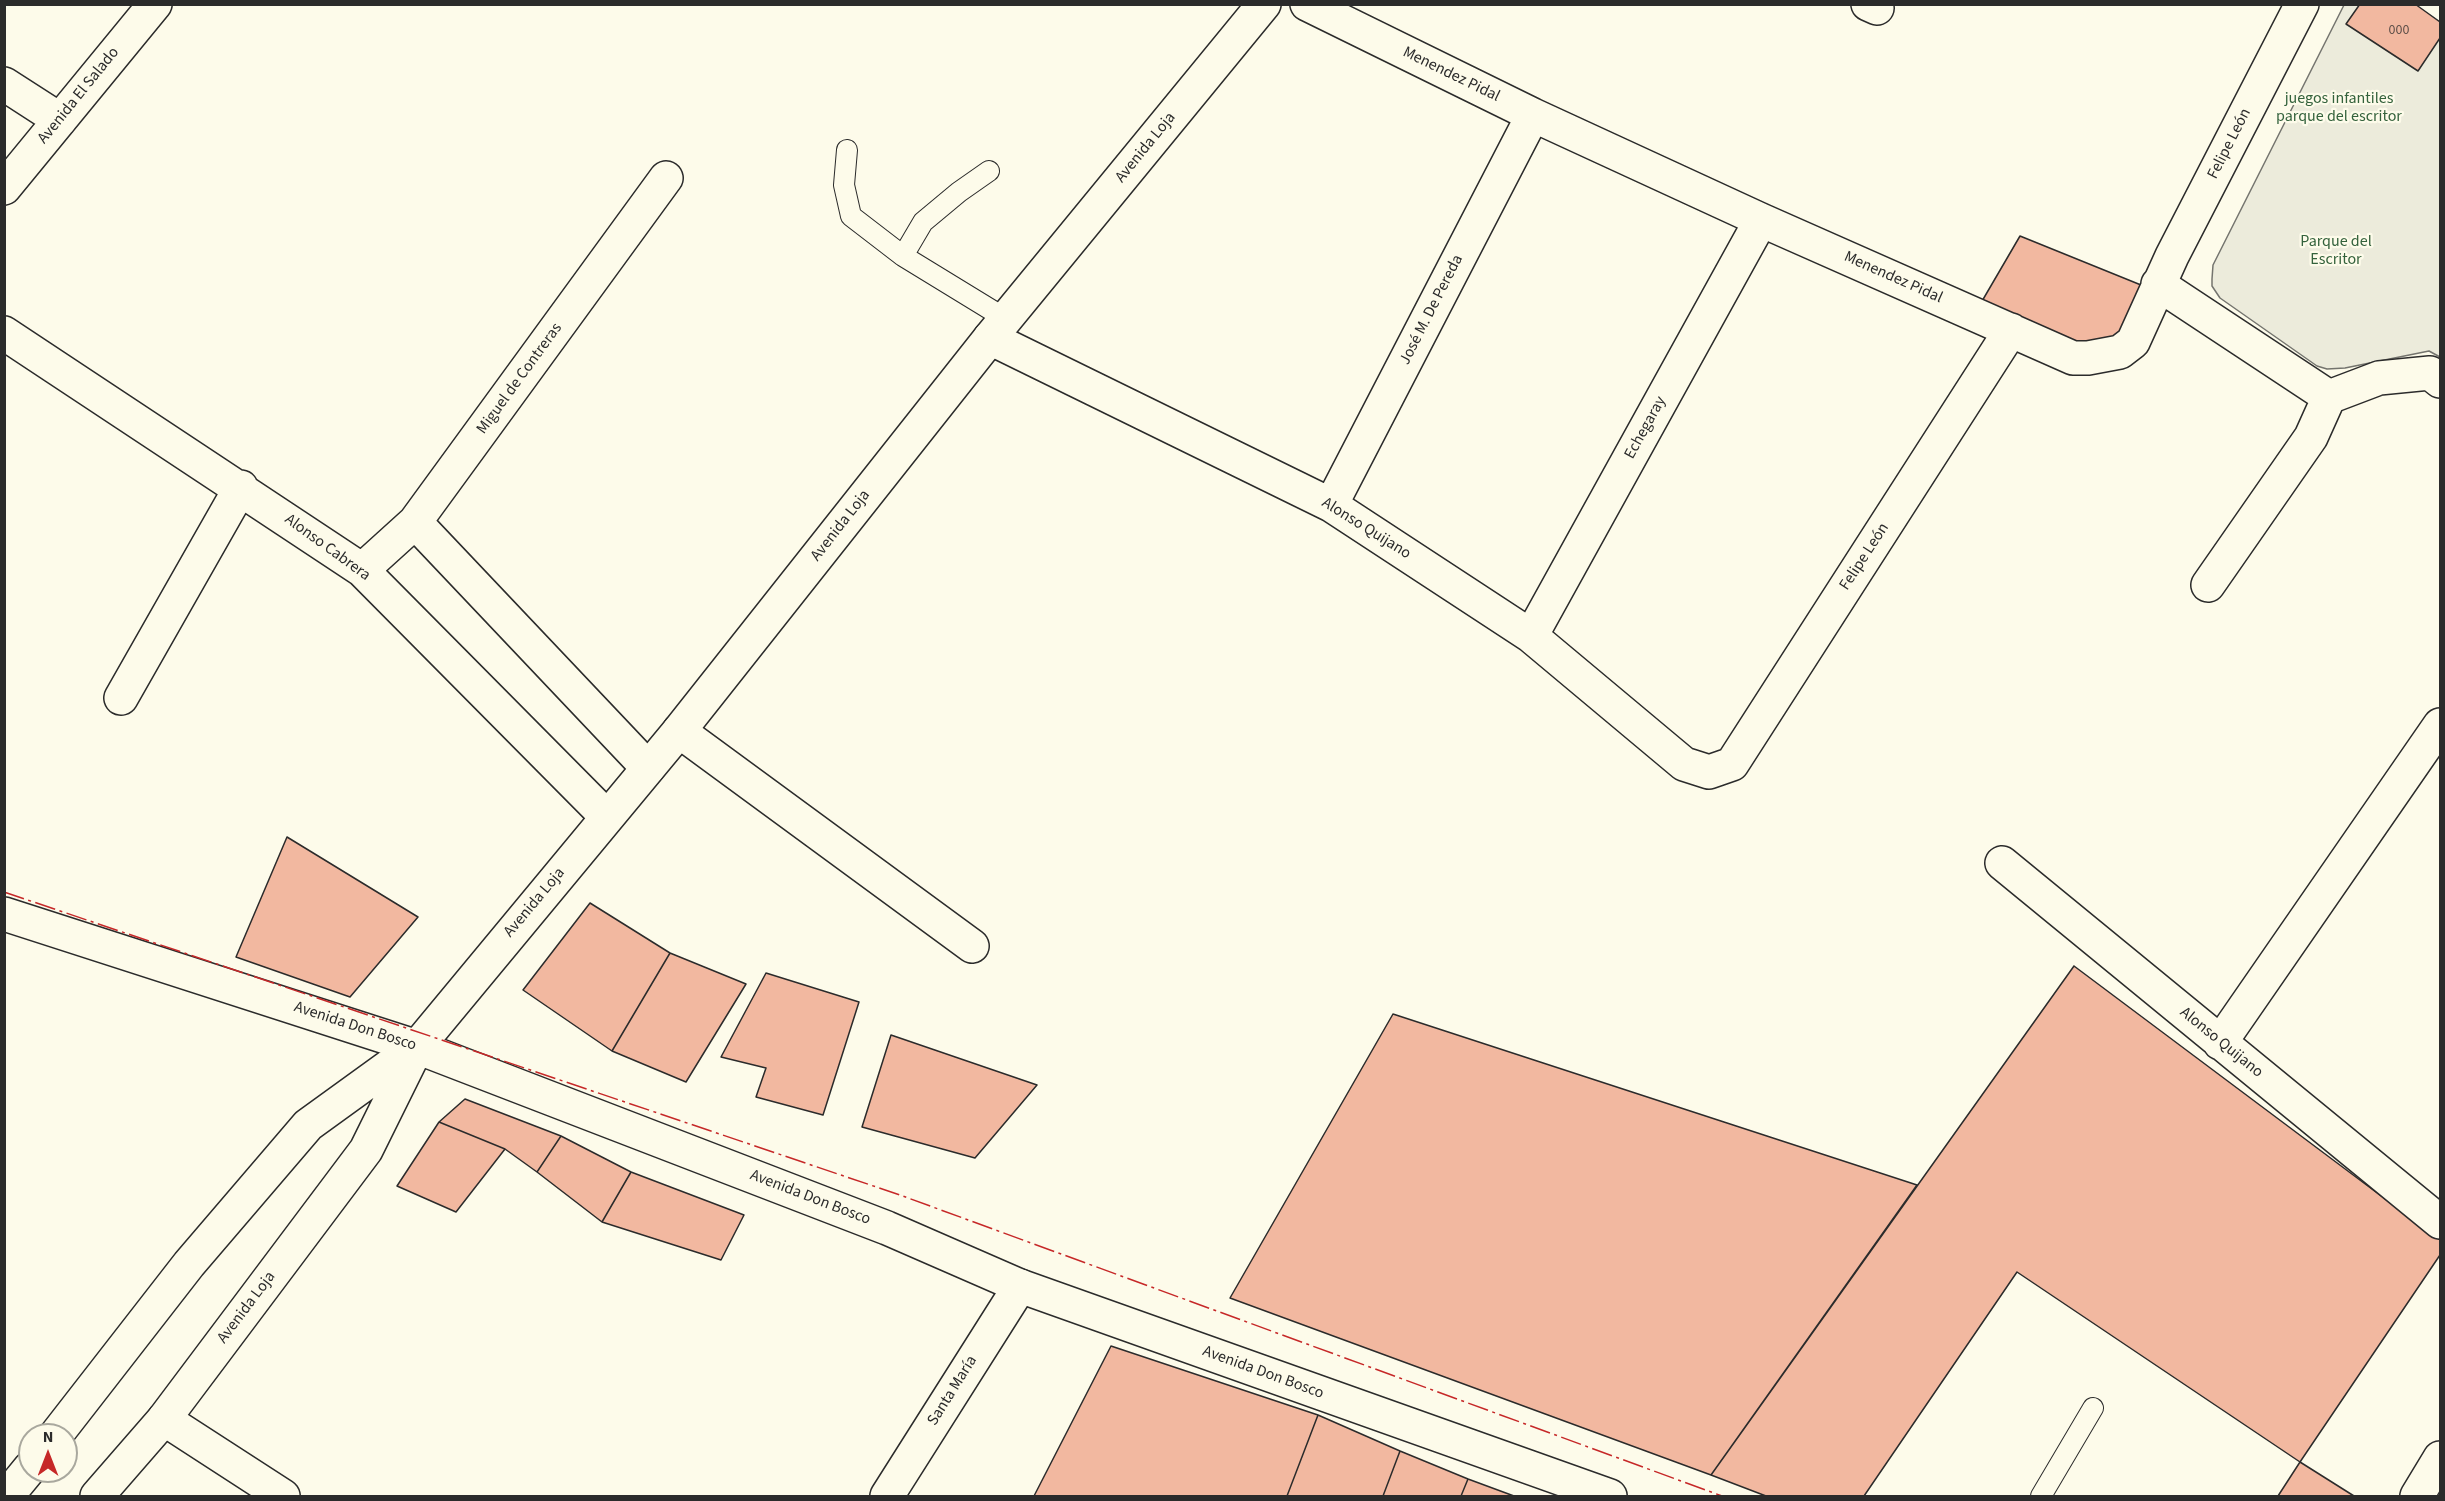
<!DOCTYPE html>
<meta charset="utf-8">
<style>
body{margin:0}
#map{position:relative;width:2445px;height:1501px;overflow:hidden;background:#fdfbea;font-family:"Source Sans 3",sans-serif}
canvas{display:block}
.frame{position:absolute;inset:0;border:6px solid #2b2b2b;pointer-events:none}
.north{position:absolute;left:18px;top:1423px;width:60px;height:60px;box-sizing:border-box;background:#fdfbea;border:2px solid #a9a89e;border-radius:50%;rotate:0deg;font-size:16px;font-weight:700;line-height:24px;text-align:center;color:#2b2b2b}
.north::after{content:'';display:block;margin:auto;width:21px;height:27px;background:#c62828;clip-path:polygon(50% 0,100% 100%,50% 72%,0 100%)}
</style>
<div id="map">
<canvas width="2445" height="1501"></canvas>
<div class="frame"></div>
<div class="north">N</div>
</div>
<script>
const c = document.querySelector('canvas').getContext('2d');
c.lineJoin = 'round';
function fill(path, color) {
  c.fillStyle = color;
  c.fill(path, 'evenodd');
}
function toPath(rows) {
  const path = new Path2D();
  for (const r of rows) {
    path.moveTo(r[0], r[1]);
    for (let i = 2; i < r.length; i += 2) path.lineTo(r[i], r[i + 1]);
  }
  return path;
}
function strokePath(path, color, width, dash) {
  c.strokeStyle = color;
  c.lineWidth = width;
  c.lineCap = dash ? 'butt' : 'round';
  c.setLineDash(dash || []);
  c.stroke(path);
}
function label(font, color, halo, rows, align = 'center') {
  c.font = font + ' "Source Sans 3",sans-serif';
  c.lineWidth = 4.5;
  c.setLineDash([]);
  c.textBaseline = 'middle';
  c.strokeStyle = halo;
  c.fillStyle = color;
  for (const [text, x, y, turn = 0] of rows) {
    c.save();
    c.translate(x, y);
    c.rotate((+turn || 0) * Math.PI / 180);
    c.textAlign = isNaN(turn) ? turn : align;
    if (halo) c.strokeText(text, 0, 0);
    c.fillText(text, 0, 0);
    c.restore();
  }
}
const green = toPath([
 [2344,5,2415,5,2440,22,2440,357,2429,351,2345,368,2327,369,2317,366,2220,298,2212,286,2212,279,2213,265,2344,5]
]);
fill(green, '#ecebdb');
strokePath(green, '#74746e', 1.5);
const building = toPath([
 [2360,4,2415,4,2440,22,2440,38,2418,71,2346,24,2360,4],
 [2020,236,2141,285,2130,340,2073,355,1978,308,2020,236],
 [287,837,418,917,350,997,236,957,287,837],
 [590,903,670,953,612,1051,523,990,590,903],
 [670,953,746,984,686,1082,612,1051,670,953],
 [2074,966,2440,1240,2440,1255,2300,1462,2017,1272,1864,1496,1766,1496,1711,1475,2074,966],
 [766,973,859,1002,823,1115,756,1097,766,1068,721,1057,766,973],
 [1393,1014,1917,1185,1711,1475,1230,1298,1393,1014],
 [891,1035,1037,1085,975,1158,862,1127,891,1035],
 [465,1099,561,1136,537,1172,505,1149,439,1122,465,1099],
 [439,1122,505,1149,456,1212,397,1186,439,1122],
 [561,1136,631,1172,602,1222,537,1172,561,1136],
 [631,1172,744,1215,721,1260,602,1222,631,1172],
 [1111,1346,1318,1415,1287,1496,1034,1496,1111,1346],
 [1318,1415,1400,1451,1383,1496,1287,1496,1318,1415],
 [1400,1451,1468,1479,1461,1496,1383,1496,1400,1451],
 [2300,1462,2354,1496,2278,1496,2300,1462],
 [1468,1479,1514,1496,1461,1496,1468,1479]
]);
fill(building, '#f2b8a0');
strokePath(building, '#2b2b2b', 1.5);
const service = toPath([
 [847,150,844,185,851,216,903,256,1006,319],
 [903,256,923,222,959,192,989,171],
 [2041,1496,2093,1408]
]);
const minor = toPath([
 [1307,4,1533,115,1761,220,2073,358,2088,358,2120,352,2133,342,2172,256,2302,4],
 [1868,4,1877,8],
 [4,84,60,120],
 [4,188,155,4],
 [2158,284,2329,397,2379,378,2430,373,2440,381],
 [4,333,362,570,607,817],
 [990,338,1331,505,1531,636,1684,764,1709,772,1732,764,2011,330],
 [1331,505,1533,115],
 [415,522,648,768],
 [362,570,415,522,666,178],
 [2208,585,2311,437,2329,397],
 [1531,636,1761,220],
 [121,698,241,487],
 [679,731,972,946],
 [2002,863,2440,1222],
 [2220,1043,2440,725],
 [164,1419,283,1496],
 [887,1496,1020,1286],
 [2417,1496,2440,1458]
]);
const secondary = toPath([
 [4,914,417,1047,887,1228,1020,1286,1610,1496],
 [56,1435,189,1264,308,1125,413,1049],
 [7,1496,30,1468],
 [97,1496,164,1419,366,1150,417,1047,679,731,990,338,1264,4]
]);
strokePath(service, '#2b2b2b', 22);
strokePath(minor, '#2b2b2b', 36);
strokePath(secondary, '#2b2b2b', 36);
strokePath(service, '#fdfbea', 20);
strokePath(minor, '#fdfbea', 33);
strokePath(secondary, '#fdfbea', 33);
strokePath(toPath([
 [4,892,900,1195,1722,1496]
]), '#c62828', 1.5, [21, 4.5, 3, 4.5]);
label('14px', '#5d4e48', null, [
 ["000",2399,31]
]);
label('16px', '#2b2b2b', '#fdfbea', [
 ["Menendez Pidal",1451,75,26],
 ["Avenida El Salado",79,96,-51],
 ["Felipe León",2230,144,-63],
 ["Avenida Loja",1146,148,-51],
 ["Menendez Pidal",1893,278,24],
 ["José M. De Pereda",1432,310,-63],
 ["Miguel de Contreras",520,379,-54],
 ["Echegaray",1646,428,-61],
 ["Avenida Loja",841,526,-52],
 ["Alonso Quijano",1366,529,32],
 ["Alonso Cabrera",327,548,36],
 ["Felipe León",1865,557,-57],
 ["Avenida Loja",535,903,-50],
 ["Avenida Don Bosco",355,1027,18],
 ["Alonso Quijano",2221,1043,39],
 ["Avenida Don Bosco",810,1198,21],
 ["Avenida Loja",247,1308,-53],
 ["Avenida Don Bosco",1263,1373,20],
 ["Santa María",953,1391,-58]
]);
label('16px', '#34623c', '#fdfbea', [
 ["juegos infantiles",2339,99],
 ["parque del escritor",2339,117],
 ["Parque del",2336,242],
 ["Escritor",2336,260]
]);
</script>
